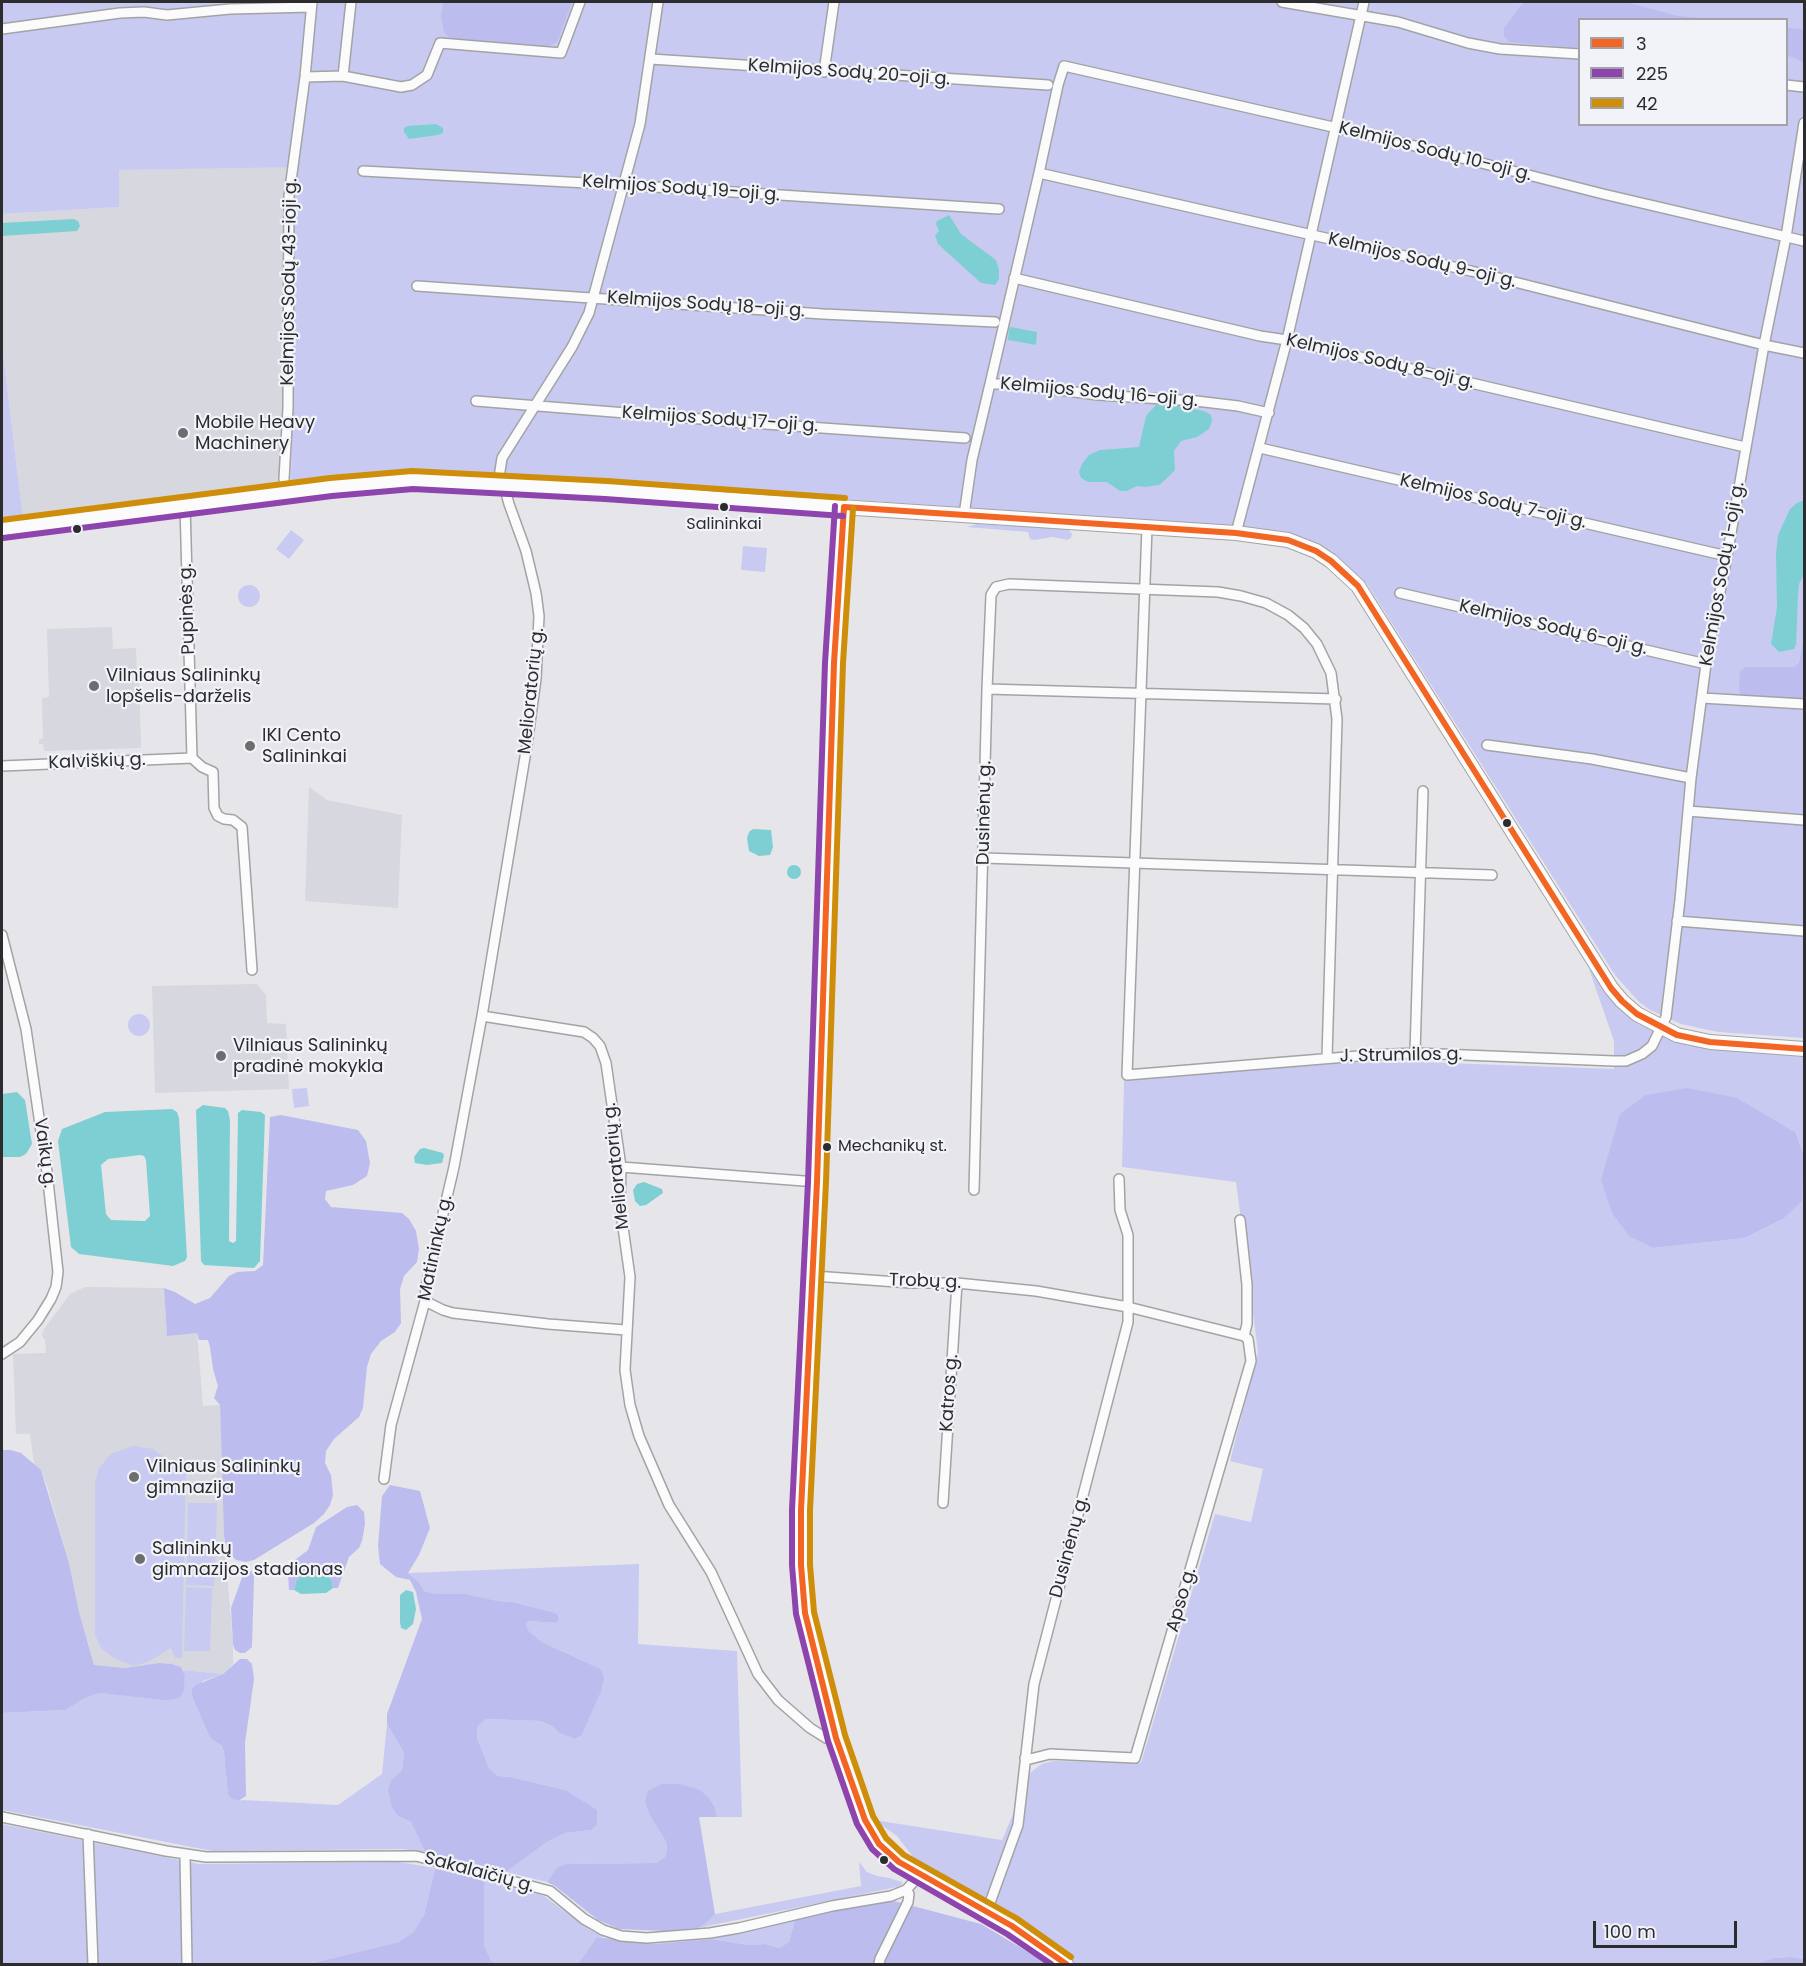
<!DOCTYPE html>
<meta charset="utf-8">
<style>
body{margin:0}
#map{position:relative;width:1806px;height:1966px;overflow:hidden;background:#e6e6ea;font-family:Poppins,sans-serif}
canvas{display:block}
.frame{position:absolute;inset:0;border:3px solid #2c2c2e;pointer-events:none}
.legend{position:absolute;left:1578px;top:18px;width:210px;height:108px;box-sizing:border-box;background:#f2f3f8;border:2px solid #a3a3a7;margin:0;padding:8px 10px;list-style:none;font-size:18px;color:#2c2c2e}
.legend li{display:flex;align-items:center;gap:12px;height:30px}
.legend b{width:30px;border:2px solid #a3a3a7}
.scale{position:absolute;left:1593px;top:1921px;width:144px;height:27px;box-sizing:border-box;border:3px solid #2c2c2e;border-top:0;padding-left:8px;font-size:18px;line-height:21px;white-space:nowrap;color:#2c2c2e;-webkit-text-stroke:4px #f2f3f8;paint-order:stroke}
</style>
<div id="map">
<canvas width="1806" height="1966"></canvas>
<div class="frame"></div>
<ul class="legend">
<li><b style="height:8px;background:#f26522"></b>3</li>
<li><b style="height:8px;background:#8e44ad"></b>225</li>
<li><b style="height:8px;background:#ce8e09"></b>42</li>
</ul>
<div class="scale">100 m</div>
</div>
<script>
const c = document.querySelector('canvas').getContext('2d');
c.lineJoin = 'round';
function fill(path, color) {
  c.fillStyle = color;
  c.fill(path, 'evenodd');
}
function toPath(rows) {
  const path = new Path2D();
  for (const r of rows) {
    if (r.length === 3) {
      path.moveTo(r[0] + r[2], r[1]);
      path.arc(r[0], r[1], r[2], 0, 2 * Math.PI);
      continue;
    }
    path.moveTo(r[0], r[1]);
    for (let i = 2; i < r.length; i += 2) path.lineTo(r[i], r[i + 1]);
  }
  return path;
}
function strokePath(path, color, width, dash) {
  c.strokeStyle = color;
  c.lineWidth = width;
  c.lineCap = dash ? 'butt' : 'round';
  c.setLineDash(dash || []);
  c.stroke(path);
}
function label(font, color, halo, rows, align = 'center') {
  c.font = font + ' Poppins,sans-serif';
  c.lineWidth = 4.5;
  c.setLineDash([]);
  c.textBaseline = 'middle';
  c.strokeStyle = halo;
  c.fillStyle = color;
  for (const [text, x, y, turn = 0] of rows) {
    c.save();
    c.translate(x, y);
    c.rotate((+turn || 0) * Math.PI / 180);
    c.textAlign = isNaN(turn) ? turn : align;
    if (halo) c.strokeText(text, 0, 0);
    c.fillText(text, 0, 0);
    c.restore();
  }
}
fill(toPath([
 [296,166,291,482,23,519,2,344,2,214,119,207,119,170],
 [112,627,113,649,136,648,137,674,139,675,141,748,44,751,43,744,39,744,39,739,43,739,42,698,49,697,47,629],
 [309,787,327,800,402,815,398,908,305,901],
 [257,984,266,995,267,1023,286,1024,289,1089,155,1093,152,986],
 [85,1287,164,1288,167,1335,197,1333,203,1406,220,1405,224,1536,233,1644,233,1664,223,1674,183,1670,181,1667,172,1664,159,1663,125,1668,94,1665,79,1612,69,1563,47,1485,41,1470,34,1465,30,1434,16,1434,13,1354,46,1353,45,1340,42,1335,44,1329,70,1294]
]), '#d6d7df');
fill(toPath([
 [2,2,1804,2,1804,636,1799,662,1794,667,1746,667,1804,700,1804,1038,1718,1032,1681,1024,1650,1010,1638,1001,1615,975,1367,584,1333,553,1309,540,1283,531,1247,527,426,470,291,482,295,167,119,170,119,207,2,214],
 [1580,20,1786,20,1786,124,1580,124],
 [2,344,23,519,2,521],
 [977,524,1068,529,1072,534,1071,538,1067,540,1053,537,1034,540,1030,539,1028,532,967,527],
 [291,530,304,540,289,559,276,549],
 [743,546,767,548,765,572,741,570],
 [249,596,11],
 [1589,969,1615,1003,1633,1020,1663,1036,1690,1044,1725,1050,1804,1057,1804,1156,1796,1133,1630,1237,1653,1248,1745,1238,1783,1219,1801,1201,1804,1165,1804,1959,1792,1957,1774,1958,1755,1964,1075,1964,1006,1914,919,1865,897,1836,874,1820,1002,1840,1031,1772,1042,1764,1053,1761,1141,1763,1215,1514,1251,1522,1263,1469,1230,1461,1258,1352,1236,1182,1122,1167,1124,1080,1345,1063,1419,1062,1614,1069,1614,1041],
 [139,1025,11],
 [307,1088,309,1106,294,1108,292,1089],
 [133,1446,153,1449,173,1464,186,1463,182,1658,175,1658,171,1648,148,1662,133,1666,114,1658,102,1649,95,1635,95,1483,99,1468,111,1454],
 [188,1503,217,1503,215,1565,187,1564],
 [639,1564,638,1644,737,1651,742,1817,717,1817,715,1806,710,1799,660,1830,667,1843,666,1856,656,1863,566,1864,557,1867,547,1882,506,1872,547,1842,565,1833,591,1830,565,1790,511,1777,498,1776,489,1768,477,1738,478,1726,485,1719,541,1721,553,1727,559,1733,575,1739,581,1736,601,1669,542,1642,529,1631,526,1624,528,1621,556,1623,556,1613,513,1602,498,1601,466,1594,433,1594,424,1591,420,1583,408,1573],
 [187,1566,215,1567,214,1586,186,1585],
 [186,1587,212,1588,210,1651,184,1651],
 [183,1670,223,1674,203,1681,192,1696,210,1738,222,1746,224,1753,228,1795,232,1799,238,1801,243,1800,338,1805,382,1774,387,1724,404,1753,402,1770,392,1779,398,1816,411,1822,425,1852,402,1849,212,1851,2,1810,2,1713,66,1710,85,1698,100,1693,175,1699,185,1681],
 [2,1824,199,1864,399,1862,435,1868,424,1915,415,1932,399,1942,308,1964,2,1964],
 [859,1862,867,1872,877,1876,889,1878,902,1882,902,1885,897,1887,698,1928,715,1914,861,1886],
 [484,1880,544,1896,590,1930,604,1937,597,1937,578,1964,496,1964,491,1961,484,1945],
 [795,1920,789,1942,779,1948,766,1944,749,1945,712,1939]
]), '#c9caf1');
fill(toPath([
 [443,2,572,2,557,42,549,46,450,39,444,32,441,17],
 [1524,2,1626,2,1678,16,1709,19,1580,20,1579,48,1509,42,1504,36,1504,28],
 [1787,28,1804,29,1804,63,1793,57,1787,56],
 [1804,636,1804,700,1742,697,1739,690,1740,671,1746,667,1794,667,1799,662],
 [1687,1088,1737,1098,1796,1133,1804,1156,1802,1201,1783,1219,1745,1238,1653,1248,1630,1237,1612,1213,1601,1180,1620,1114,1646,1095],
 [281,1115,358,1130,366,1141,370,1163,367,1176,353,1185,326,1191,325,1199,331,1207,402,1213,409,1219,416,1231,419,1249,417,1262,404,1276,400,1289,401,1323,395,1332,381,1341,371,1354,367,1367,363,1408,359,1417,334,1439,326,1451,325,1463,331,1475,333,1495,330,1505,324,1514,314,1523,254,1560,246,1562,236,1560,231,1555,226,1547,224,1536,220,1405,214,1398,218,1386,213,1369,210,1347,208,1340,199,1340,197,1333,167,1336,164,1288,175,1292,195,1304,210,1298,229,1276,237,1272,255,1271,263,1265,270,1117],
 [2,1450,11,1450,21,1453,41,1470,69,1563,79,1612,94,1665,125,1668,159,1663,172,1664,181,1667,185,1676,184,1690,181,1696,175,1699,166,1700,100,1693,85,1698,66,1710,2,1713],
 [390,1485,420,1491,430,1528,419,1555,408,1573,420,1583,424,1591,434,1594,466,1594,498,1601,513,1602,556,1613,559,1619,556,1623,528,1621,526,1624,529,1631,542,1642,601,1669,604,1679,601,1691,581,1736,575,1739,559,1733,553,1727,541,1721,486,1719,478,1726,477,1738,489,1768,498,1776,511,1777,565,1790,597,1810,597,1824,591,1830,565,1833,547,1842,506,1872,425,1852,411,1822,398,1816,392,1807,388,1789,392,1779,402,1770,404,1753,387,1724,387,1714,422,1619,416,1592,410,1580,396,1577,380,1564,378,1546,382,1496],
 [357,1505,364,1512,365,1524,362,1541,359,1548,349,1557,338,1588,333,1588,332,1581,327,1575,301,1576,296,1581,294,1590,289,1590,288,1572,291,1563,308,1550,316,1527,347,1507],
 [248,1571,252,1571,254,1577,252,1647,245,1653,240,1653,235,1650,233,1644,231,1608,244,1572],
 [240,1659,247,1659,252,1664,254,1679,245,1743,246,1796,238,1801,232,1799,228,1795,224,1753,222,1746,210,1738,192,1696,192,1689,196,1685,223,1674],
 [662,1784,680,1784,700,1790,710,1799,715,1807,717,1817,699,1817,715,1914,707,1922,698,1928,664,1931,619,1929,598,1920,555,1886,547,1882,557,1867,566,1864,656,1863,666,1856,667,1843,650,1815,645,1802,648,1791],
 [435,1868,484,1880,484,1945,491,1961,496,1964,308,1964,399,1942,414,1932,424,1915],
 [894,1901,981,1924,1048,1964,578,1964,597,1937,653,1944,712,1939,749,1945,766,1944,779,1948,789,1942,795,1920,830,1912],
 [1792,1957,1804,1959,1804,1964,1755,1964,1774,1958]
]), '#bcbcef');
fill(toPath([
 [436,124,443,128,443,133,438,135,409,139,404,132,404,128,408,126],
 [949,215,961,234,996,260,999,270,999,279,995,285,981,283,938,244,935,235,939,231,936,224,937,221],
 [74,219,78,221,80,226,77,231,2,236,2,223],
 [1011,327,1037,332,1036,345,1008,340,1009,329],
 [1168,404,1204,411,1211,415,1212,421,1209,429,1197,437,1181,441,1174,451,1175,470,1165,480,1159,485,1145,487,1137,486,1127,491,1120,491,1107,482,1088,482,1081,478,1079,472,1082,464,1089,455,1100,450,1139,447,1146,416,1156,405],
 [1804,500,1804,574,1799,584,1798,596,1796,645,1794,649,1779,652,1771,644,1777,607,1776,554,1778,535,1790,509,1797,503],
 [753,829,771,830,773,847,770,855,759,856,749,851,747,838,749,832],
 [794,872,7],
 [17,1092,25,1100,32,1144,26,1154,20,1157,2,1157,2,1094],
 [203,1105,225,1108,228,1111,230,1120,229,1241,233,1243,236,1241,238,1113,242,1110,261,1112,265,1115,260,1261,254,1268,204,1265,201,1261,196,1110],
 [172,1109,177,1112,179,1118,187,1257,185,1261,173,1266,79,1254,71,1247,58,1141,62,1129,105,1112],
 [140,1155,144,1156,146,1160,150,1216,145,1221,111,1220,106,1214,101,1165,108,1159],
 [424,1148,443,1153,444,1156,442,1163,427,1165,415,1163,414,1157,420,1149],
 [644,1182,662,1189,663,1193,646,1205,640,1206,635,1201,633,1190,637,1184],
 [327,1575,332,1581,333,1588,326,1593,301,1594,294,1590,296,1581,301,1576],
 [406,1590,413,1592,416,1609,413,1624,406,1630,401,1628,400,1622,400,1595]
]), '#7ecfd4');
const minor = toPath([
 [1282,2,1398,22,1468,43,1500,49,1580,54],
 [2,29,120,13,144,12,167,15,230,9,311,7],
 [651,59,1048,85],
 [824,72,834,2],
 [343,76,401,87,412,85,427,75,440,43,561,53,580,2],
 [305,77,343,76,351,2],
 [1786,85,1804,87],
 [363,171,624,185,999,209],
 [1039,173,1471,271,1764,345,1804,353],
 [1014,278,1260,336,1287,340,1745,447],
 [417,286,823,314,995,322],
 [990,384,1039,173,1058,85,1064,66,1399,142,1603,194,1804,241],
 [476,401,751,423,965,438],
 [1260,448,1727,556],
 [498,484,502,458,572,347,589,313,640,124,658,2],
 [507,484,506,493,509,504,526,551,536,593,539,616,536,679,527,745,482,1016,584,1032,593,1038,600,1046,606,1063,621,1167,620,1206,630,1277,625,1370,630,1405,639,1436,669,1505,711,1572,758,1674,778,1700,810,1728,826,1738,836,1738],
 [285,492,284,479,288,408,289,196,305,77,312,2],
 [185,505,192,758,202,767,213,772,214,808,218,816,224,819,233,820,242,827,252,970],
 [964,515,972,460,990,384,1013,384,1098,395,1196,401,1238,406,1269,413],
 [1147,527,1127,1075,1371,1055,1415,1053,1614,1061,1626,1061,1642,1054,1652,1046,1666,1017,1680,900,1691,778,1706,664,1727,556,1764,345,1786,237,1804,123],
 [1236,533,1287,340,1364,2],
 [1400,593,1706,664],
 [987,689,1336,699],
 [1702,698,1804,704],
 [1487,745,1592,759,1691,778],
 [2,766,192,758],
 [1688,811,1804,820],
 [984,858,1492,875],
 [1677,921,1804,931],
 [2,935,26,1029,47,1172,58,1272,56,1287,51,1299,38,1320,20,1342,2,1354],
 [1415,1053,1423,791],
 [621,1167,817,1182],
 [974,1190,987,689,991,595,996,587,1009,584,1218,592,1241,596,1266,603,1288,615,1304,628,1317,644,1331,673,1337,719,1327,1058],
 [1240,1220,1247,1285,1247,1324,1244,1336],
 [814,1276,911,1283,957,1283,1036,1291,1128,1307,1244,1336,1248,1339,1251,1361,1135,1758,1050,1754,1030,1759,1025,1758],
 [425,1301,443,1310,453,1313,548,1324,626,1330],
 [384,1479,391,1425,425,1301,426,1286,454,1167,482,1016],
 [943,1503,957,1283],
 [2,1817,166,1851,206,1857,416,1856,550,1891,584,1919,603,1930,621,1936,647,1938,710,1933,739,1928,832,1906,891,1896,906,1890],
 [88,1834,93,1964],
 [185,1855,187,1964],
 [987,1911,1018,1825,1034,1684,1128,1322,1128,1235,1120,1210,1119,1179],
 [879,1964,880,1959,908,1902,909,1894,906,1890,920,1875]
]);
const secondary = toPath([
 [844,507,834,663,817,1182,801,1510,801,1565,805,1613,836,1738,865,1820,879,1844,899,1862,1012,1926,1066,1964],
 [2,529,331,487,413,480,606,490,734,500,1236,533,1288,540,1316,551,1331,561,1358,586,1611,988,1622,1001,1637,1014,1677,1035,1710,1042,1804,1049]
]);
strokePath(minor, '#a3a3a5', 12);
strokePath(secondary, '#a3a3a5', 16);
strokePath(minor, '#fbfbfc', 9);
strokePath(secondary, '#fbfbfc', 14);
strokePath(toPath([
 [844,507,834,663,817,1182,801,1510,801,1565,805,1613,836,1738,865,1820,879,1844,899,1862,1012,1926,1066,1964],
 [844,507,1236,533,1288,540,1316,551,1331,561,1358,586,1611,988,1622,1001,1637,1014,1677,1035,1710,1042,1804,1049]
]), '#f26522', 6);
strokePath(toPath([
 [835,506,825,663,808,1182,792,1510,792,1565,796,1614,828,1741,857,1824,872,1849,894,1869,1007,1934,1051,1964],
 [3,538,332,496,413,489,605,499,843,516]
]), '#8e44ad', 6);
strokePath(toPath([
 [853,508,843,663,826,1182,810,1510,810,1565,814,1612,845,1735,873,1816,886,1838,904,1855,1016,1918,1071,1957],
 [2,520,330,478,412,471,607,481,845,498]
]), '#ce8e09', 6);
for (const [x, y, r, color] of [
 [183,433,6,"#6d6d70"],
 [724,507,5,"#2c2c2e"],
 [77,529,5,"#2c2c2e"],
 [94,686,6,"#6d6d70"],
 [250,746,6,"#6d6d70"],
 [1507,823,5,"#2c2c2e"],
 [221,1056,6,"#6d6d70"],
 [827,1147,5,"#2c2c2e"],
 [134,1477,6,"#6d6d70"],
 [140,1559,6,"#6d6d70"],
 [884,1860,5,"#2c2c2e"]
]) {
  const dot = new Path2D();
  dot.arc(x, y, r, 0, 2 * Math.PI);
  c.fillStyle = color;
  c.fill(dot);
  strokePath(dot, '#f2f3f8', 2);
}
label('16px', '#2c2c2e', '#f2f3f8', [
 ["Salininkai",724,525],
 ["Mechanikų st.",838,1147,"left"]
]);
label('18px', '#2c2c2e', '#f2f3f8', [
 ["Kelmijos Sodų 20-oji g.",849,73,4],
 ["Kelmijos Sodų 10-oji g.",1435,152,14],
 ["Kelmijos Sodų 19-oji g.",681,189,4],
 ["Kelmijos Sodų 9-oji g.",1422,261,13],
 ["Kelmijos Sodų 43-ioji g.",290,282,-89],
 ["Kelmijos Sodų 18-oji g.",706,305,4],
 ["Kelmijos Sodų 8-oji g.",1380,362,13],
 ["Kelmijos Sodų 16-oji g.",1099,393,5],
 ["Kelmijos Sodų 17-oji g.",720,420,4],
 ["Kelmijos Sodų 7-oji g.",1493,502,13],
 ["Kelmijos Sodų 1-oji g.",1723,574,-80],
 ["Pupinės g.",188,609,-92],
 ["Kelmijos Sodų 6-oji g.",1553,628,13],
 ["Melioratorių g.",532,691,-84],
 ["Kalviškių g.",97,762,-2],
 ["Dusinėnų g.",985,813,-89],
 ["J. Strumilos g.",1401,1056,-1],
 ["Vaikų g.",44,1153,82],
 ["Melioratorių g.",617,1166,-96],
 ["Matininkų g.",436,1248,-78],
 ["Trobų g.",925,1282,2],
 ["Katros g.",950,1393,-86],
 ["Dusinėnų g.",1070,1547,-75],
 ["Apso g.",1182,1600,-74],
 ["Sakalaičių g.",479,1873,15]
]);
label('18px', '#2c2c2e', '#f2f3f8', [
 ["Mobile Heavy",195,423],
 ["Machinery",195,444],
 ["Vilniaus Salininkų",106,676],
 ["lopšelis-darželis",106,697],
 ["IKI Cento",262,736],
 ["Salininkai",262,757],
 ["Vilniaus Salininkų",233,1046],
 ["pradinė mokykla",233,1067],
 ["Vilniaus Salininkų",146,1467],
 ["gimnazija",146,1488],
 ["Salininkų",152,1549],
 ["gimnazijos stadionas",152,1570]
], 'left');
</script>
